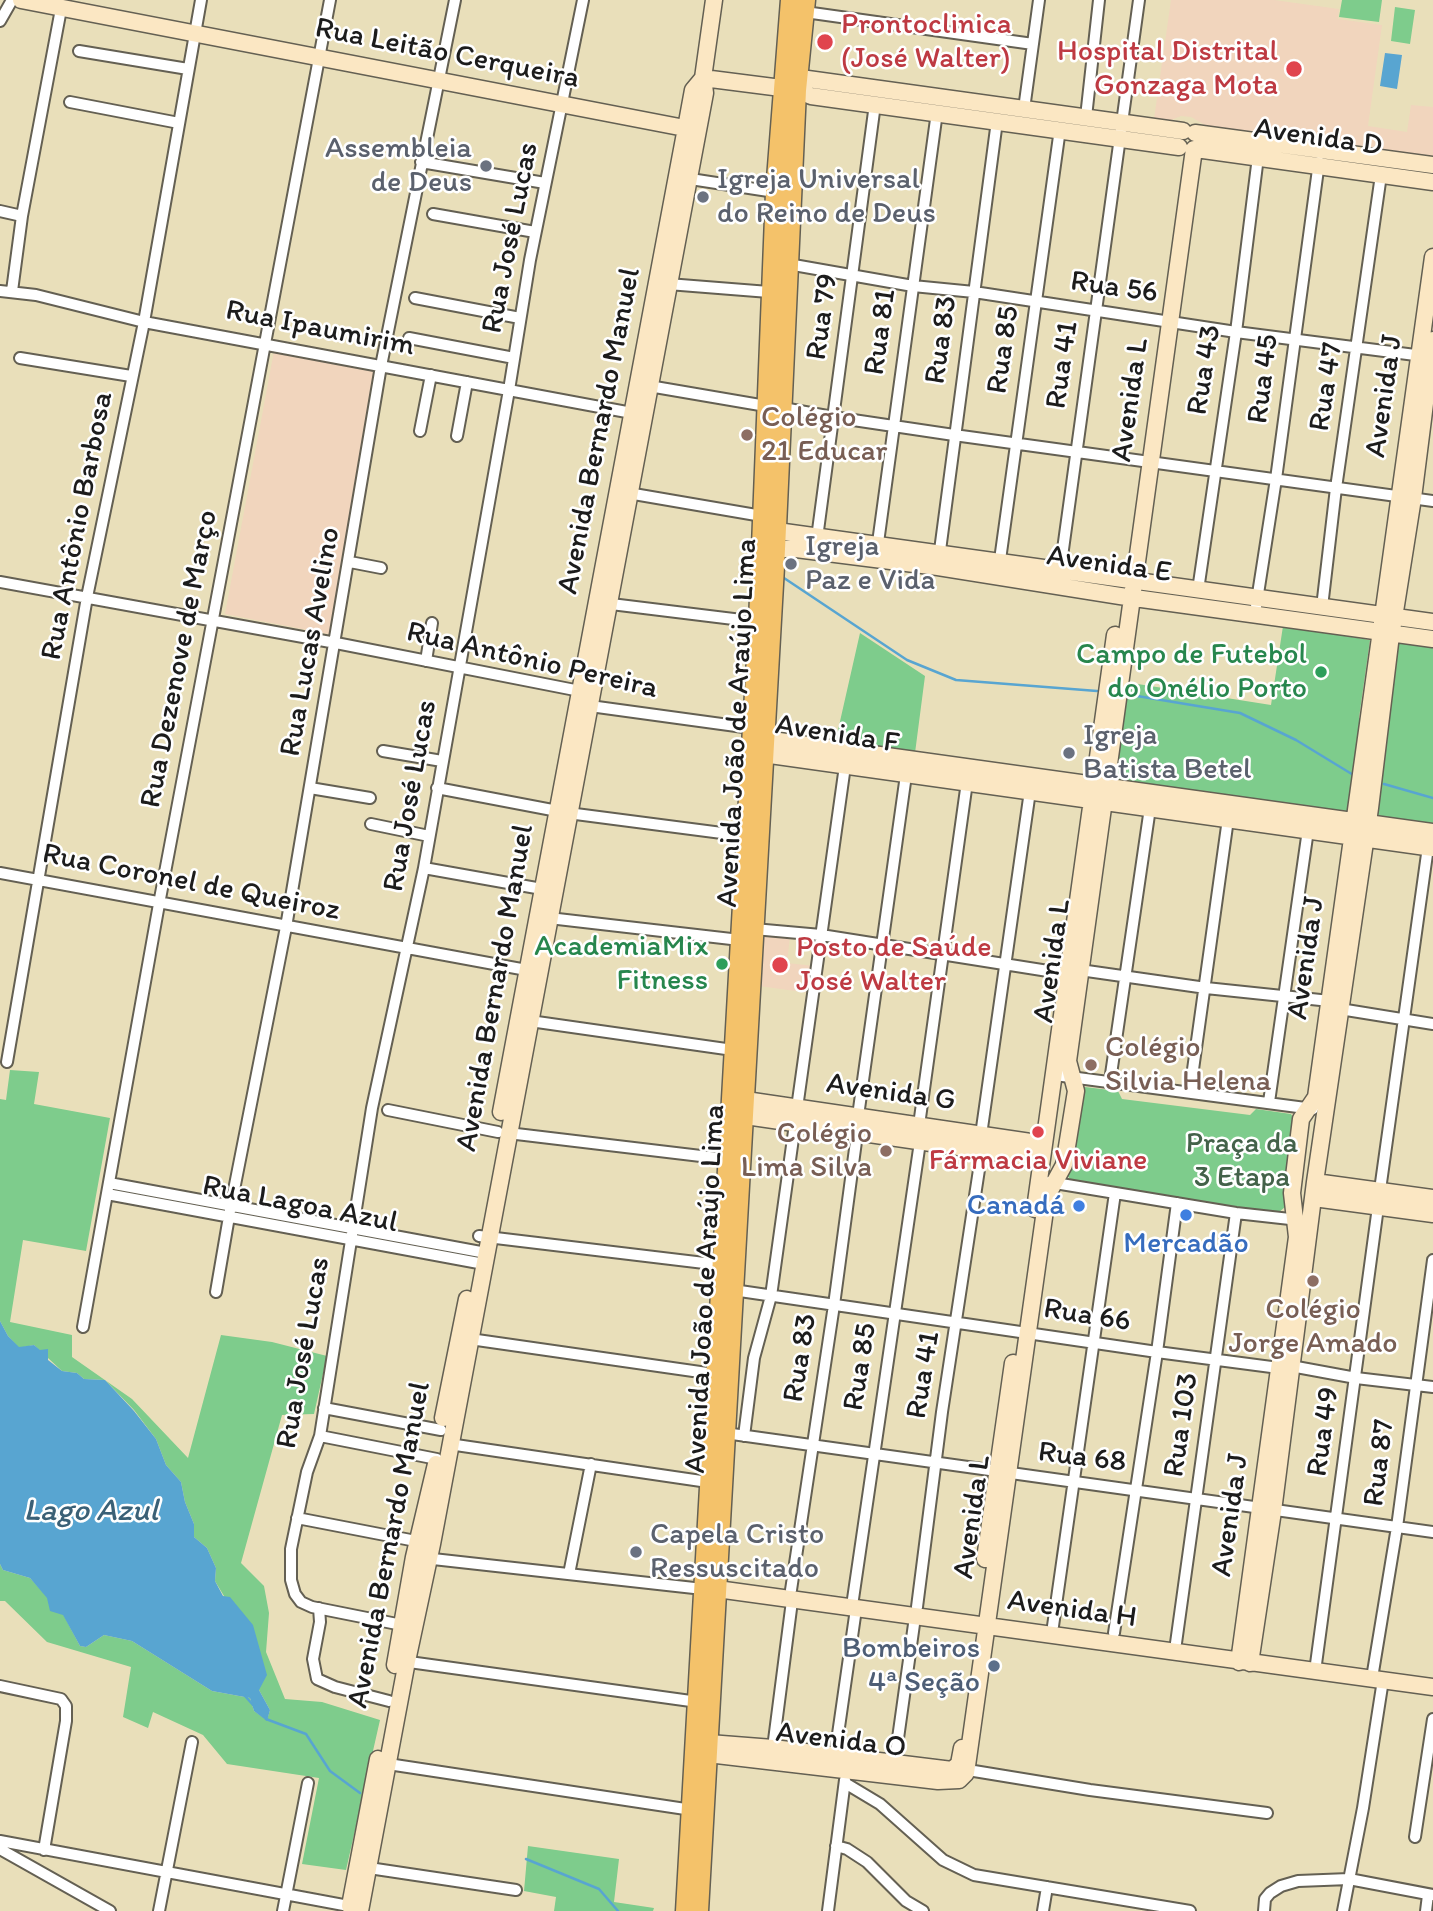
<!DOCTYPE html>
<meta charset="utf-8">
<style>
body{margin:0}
canvas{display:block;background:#e9dfba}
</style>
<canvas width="1433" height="1911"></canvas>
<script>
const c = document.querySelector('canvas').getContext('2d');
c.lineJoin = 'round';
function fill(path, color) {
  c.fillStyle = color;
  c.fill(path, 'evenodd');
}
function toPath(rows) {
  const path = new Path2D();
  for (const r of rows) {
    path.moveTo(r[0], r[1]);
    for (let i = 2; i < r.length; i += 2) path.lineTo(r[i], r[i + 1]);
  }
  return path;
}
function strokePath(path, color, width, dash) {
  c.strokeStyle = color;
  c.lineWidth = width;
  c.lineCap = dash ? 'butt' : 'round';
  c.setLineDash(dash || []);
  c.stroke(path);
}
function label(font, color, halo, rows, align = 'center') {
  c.font = font + ' Itim,sans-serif';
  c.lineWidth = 5;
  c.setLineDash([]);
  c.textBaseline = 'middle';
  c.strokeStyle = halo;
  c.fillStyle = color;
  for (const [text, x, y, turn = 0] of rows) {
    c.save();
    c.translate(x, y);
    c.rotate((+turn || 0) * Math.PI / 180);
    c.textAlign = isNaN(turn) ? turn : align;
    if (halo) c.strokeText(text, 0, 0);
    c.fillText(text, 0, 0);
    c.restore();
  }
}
fill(toPath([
 [1171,0,1274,0,1339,9,1338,19,1382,25,1368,126,1407,132,1411,105,1433,107,1433,158,1364,148,1352,146,1351,142,1346,141,1335,142,1325,138,1301,135,1296,139,1205,125,1191,117,1181,116,1169,121,1154,119],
 [274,351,377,371,333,635,225,614],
 [764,933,790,936,787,963,814,966,810,993,759,986,761,936]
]), '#f1d5bd');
fill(toPath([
 [1342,0,1382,0,1379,22,1339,17],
 [1395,7,1415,10,1410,44,1391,41],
 [1283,626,1370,640,1359,718,1363,719,1351,819,1111,779,1125,682,1271,705],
 [860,633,925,676,915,753,836,739],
 [1395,639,1433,644,1433,829,1370,820],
 [10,1070,39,1072,34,1104,110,1118,86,1251,23,1240,10,1322,72,1335,72,1357,132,1399,188,1458,221,1335,272,1342,327,1356,314,1414,282,1415,241,1563,264,1586,269,1613,266,1652,285,1699,322,1702,380,1720,346,1870,302,1864,319,1778,227,1764,203,1735,153,1712,148,1728,123,1717,131,1667,47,1642,5,1601,0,1601,0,1564,3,1570,30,1578,63,1614,80,1646,86,1647,104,1635,132,1641,212,1691,250,1698,254,1711,267,1720,270,1710,259,1690,224,1596,215,1581,216,1568,207,1548,194,1537,194,1524,185,1502,181,1482,166,1465,156,1439,134,1410,105,1380,84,1379,77,1373,62,1371,34,1345,19,1348,8,1336,0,1321,0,1099,6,1100],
 [1085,1087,1118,1091,1122,1099,1250,1115,1256,1109,1291,1114,1296,1122,1285,1207,1278,1213,1072,1182,1067,1175,1078,1093],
 [528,1846,619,1859,614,1902,654,1908,653,1911,554,1911,556,1897,524,1891]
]), '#7ecc8c');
fill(toPath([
 [1385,53,1402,55,1397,89,1380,86],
 [0,1321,8,1336,19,1347,34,1345,40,1350,48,1349,48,1360,62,1371,77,1373,84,1379,105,1380,134,1411,156,1439,166,1465,181,1482,185,1502,194,1524,194,1537,207,1548,216,1568,215,1581,223,1596,230,1597,253,1625,267,1675,259,1690,270,1710,267,1721,254,1711,250,1698,212,1691,132,1641,104,1635,86,1647,80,1646,63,1615,50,1611,47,1598,30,1578,3,1570,0,1564]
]), '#58a5d1');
strokePath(toPath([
 [784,578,907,660,956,680,1097,691],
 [1125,694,1240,713,1296,740,1355,776],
 [1384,784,1433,798],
 [245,1696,254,1706],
 [266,1719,306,1734,330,1771,360,1793],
 [526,1859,599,1889,618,1911]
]), '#58a5d1', 2.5);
const street = toPath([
 [805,12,1033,44],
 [0,21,12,0],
 [79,51,188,69],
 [70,102,179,123],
 [1024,109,1039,0],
 [1086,117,1099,0],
 [421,162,545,183],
 [684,178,775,192],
 [0,211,22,216],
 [433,214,535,232],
 [788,264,913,286,974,292,1236,332,1423,356],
 [668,284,769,292],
 [0,291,36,295,144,322,632,413],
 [12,291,22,216,61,9],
 [415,298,520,318],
 [409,338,514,358],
 [20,358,131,376],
 [649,386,766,406],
 [783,408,833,417,954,435,1433,501],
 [420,431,431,375],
 [457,436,467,382],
 [628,493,762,516],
 [817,538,875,104],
 [877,550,937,112],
 [939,558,997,121],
 [350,562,381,568],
 [999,567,1060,129],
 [1060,571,1139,0],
 [0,582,336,643,580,691,590,706,758,729],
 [1198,590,1236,332,1258,157],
 [603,603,758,622],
 [1322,607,1336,488,1381,175],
 [1255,613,1276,479,1319,162],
 [426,661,432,623],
 [383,751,442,761],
 [310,788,370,798],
 [437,788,568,813,745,836],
 [371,824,429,836],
 [424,868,542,889],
 [0,873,532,971],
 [549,918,740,940],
 [754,929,821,935,1067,974],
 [1080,970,1206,988,1330,1001],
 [1340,1009,1433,1024],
 [530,1021,733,1050],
 [7,1062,87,597,144,322,201,0],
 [1055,1075,1313,1109],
 [1110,1081,1150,808],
 [1190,1091,1228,819],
 [1269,1102,1308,830],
 [797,1108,845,766],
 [388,1110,498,1132],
 [858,1116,906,775],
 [919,1125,967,782],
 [508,1133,726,1159],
 [981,1135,1030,791],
 [1049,1182,1236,1213,1299,1220],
 [109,1183,486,1253],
 [1380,1190,1428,847],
 [107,1194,484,1264],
 [479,1236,721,1265],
 [733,1290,1157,1352,1279,1368,1291,1366,1356,1378,1433,1387],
 [216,1292,231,1205,286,927,381,366,455,0],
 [83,1327,159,904,330,0],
 [470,1339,714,1374],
 [324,1408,441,1430],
 [725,1433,1433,1532],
 [320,1436,437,1459],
 [744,1436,754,1358,771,1296,795,1124],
 [449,1444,708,1482],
 [297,1518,421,1542],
 [424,1558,703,1589],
 [569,1574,591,1464],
 [791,1590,834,1305,857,1134],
 [853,1599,920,1142],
 [917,1607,942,1412,982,1150],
 [319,1608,320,1622,313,1659,317,1679,335,1687,389,1701],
 [402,1625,312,1607,301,1602,295,1594,291,1580,291,1549,307,1472,320,1436,372,1108,424,868,509,390,530,260,583,0],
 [1053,1626,1115,1193],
 [1114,1633,1157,1352,1177,1203],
 [1176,1643,1236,1213],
 [402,1661,698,1702],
 [1316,1664,1378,1207],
 [1373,1672,1397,1527,1433,1260],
 [0,1686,61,1699,66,1706,66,1721,44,1850],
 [773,1748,792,1601],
 [835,1755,856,1609],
 [388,1764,692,1810],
 [961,1765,974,1771,1090,1790,1267,1813],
 [894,1767,915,1617],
 [845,1783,880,1804,943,1860,974,1875,1190,1911],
 [1415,1837,1433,1719],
 [0,1841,354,1907],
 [836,1846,847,1849,867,1862,906,1901,923,1911],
 [0,1849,110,1911],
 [369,1868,516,1890],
 [159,1911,192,1742],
 [283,1911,308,1783],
 [828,1911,845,1780],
 [1043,1911,1047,1887],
 [1264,1911,1265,1899,1270,1893,1281,1886,1298,1881,1349,1879,1433,1895],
 [1343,1911,1363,1808,1383,1680],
 [1426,1911,1428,1895]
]);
const secondary = toPath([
 [21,0,695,130],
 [786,76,1183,131],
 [703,78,797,90,811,96,1179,147],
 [1195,133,1433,165],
 [1196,149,1433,182],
 [777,531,1433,622],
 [776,549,796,549,938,567,1120,596,1433,639],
 [755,744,764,739,772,740,1433,832],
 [755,749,763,754,1433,848],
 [732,1098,1044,1144],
 [501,1112,686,128,693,90,703,78],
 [732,1114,1041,1159],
 [1315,1182,1433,1198],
 [1314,1198,1433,1214],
 [1035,1209,1115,635],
 [443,1418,467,1299],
 [985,1559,1013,1363],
 [705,1589,717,1589,1433,1687],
 [1239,1662,1297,1237,1292,1193,1301,1119,1316,1097,1433,257],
 [1250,1663,1273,1511,1315,1182,1370,808,1390,643,1413,498,1433,340],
 [395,1665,414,1557,436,1464],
 [709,1743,773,1748,952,1770,959,1764,962,1748],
 [708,1754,938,1781,959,1780,966,1773,1047,1196,1064,1165,1076,1091,1068,1061,1194,149],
 [350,1906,378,1759],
 [360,1911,407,1661,432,1544,705,93,703,78,714,0]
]);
const primary = toPath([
 [685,1911,758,622,775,192,790,0],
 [699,1911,776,549,797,90,806,0]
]);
strokePath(street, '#646053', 14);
strokePath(secondary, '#646053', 19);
strokePath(primary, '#646053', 21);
strokePath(street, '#fff', 10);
strokePath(secondary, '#fbe7c3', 16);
strokePath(primary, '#f4c26a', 18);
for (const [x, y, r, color] of [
 [825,42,9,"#e0444e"],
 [1294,69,9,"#e0444e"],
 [486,166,7,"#6b7280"],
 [703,197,7,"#6b7280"],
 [747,435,7,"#8d6e63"],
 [791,564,7,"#6b7280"],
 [1321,672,7,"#2e9e5b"],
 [1069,753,7,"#6b7280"],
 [722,964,7,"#2e9e5b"],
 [780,965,9,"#e0444e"],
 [1091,1065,7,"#8d6e63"],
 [1038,1132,7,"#e0444e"],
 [886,1151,7,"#8d6e63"],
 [1079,1206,7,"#3f7fe0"],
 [1186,1215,7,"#3f7fe0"],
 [1313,1281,7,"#8d6e63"],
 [636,1552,7,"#6b7280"],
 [994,1666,7,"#5c6f8a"]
]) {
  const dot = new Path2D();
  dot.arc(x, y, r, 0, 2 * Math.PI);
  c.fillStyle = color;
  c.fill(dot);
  strokePath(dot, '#fff', 2.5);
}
label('30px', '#be3a42', '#fff', [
 ["Prontoclinica",841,25],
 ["(José Walter)",841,59],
 ["Hospital Distrital",1278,52,"right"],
 ["Gonzaga Mota",1278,86,"right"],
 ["Posto de Saúde",796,948],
 ["José Walter",796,982],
 ["Fármacia Viviane",1038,1161,"center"]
], 'left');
label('30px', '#1c1c1c', '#fff', [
 ["Rua Leitão Cerqueira",447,54,11],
 ["Avenida D",1318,138,8],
 ["Rua José Lucas",511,238,-79],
 ["Rua 56",1114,288,8],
 ["Rua 79",823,317,-82],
 ["Rua Ipaumirim",320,329,11],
 ["Rua 81",881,332,-82],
 ["Rua 83",942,340,-82],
 ["Rua 85",1004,350,-82],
 ["Rua 41",1063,365,-82],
 ["Rua 43",1205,370,-81],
 ["Rua 45",1264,379,-83],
 ["Rua 47",1327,387,-81],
 ["Avenida J",1385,396,-82],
 ["Avenida L",1131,400,-82],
 ["Avenida Bernardo Manuel",600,431,-79],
 ["Rua Antônio Barbosa",78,526,-79],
 ["Avenida E",1109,565,8],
 ["Rua Lucas Avelino",311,642,-80],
 ["Rua Dezenove de Março",180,659,-79],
 ["Rua Antônio Pereira",532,661,13],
 ["Avenida João de Araújo Lima",738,723,-87],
 ["Avenida F",837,735,9],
 ["Rua José Lucas",411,796,-80],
 ["Rua Coronel de Queiroz",191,883,11],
 ["Avenida J",1307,958,-82],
 ["Avenida L",1053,961,-82],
 ["Avenida Bernardo Manuel",496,988,-80],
 ["Avenida G",891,1093,8],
 ["Rua Lagoa Azul",300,1205,11],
 ["Avenida João de Araújo Lima",706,1289,-87],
 ["Rua 66",1087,1316,9],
 ["Rua José Lucas",304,1353,-80],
 ["Rua 83",801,1358,-81],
 ["Rua 85",861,1367,-81],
 ["Rua 41",924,1375,-81],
 ["Rua 103",1182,1425,-82],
 ["Rua 49",1324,1432,-82],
 ["Rua 68",1082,1458,7],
 ["Rua 87",1380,1463,-83],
 ["Avenida J",1231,1515,-82],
 ["Avenida L",973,1517,-82],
 ["Avenida Bernardo Manuel",390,1545,-79],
 ["Avenida H",1072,1610,8],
 ["Avenida O",841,1741,7]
]);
label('30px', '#5b616d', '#fff', [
 ["Assembleia",472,149,"right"],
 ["de Deus",472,183,"right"],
 ["Igreja Universal",717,180],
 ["do Reino de Deus",717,214],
 ["Igreja",805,547],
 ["Paz e Vida",805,581],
 ["Igreja",1083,736],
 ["Batista Betel",1083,770],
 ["Capela Cristo",650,1535],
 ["Ressuscitado",650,1569]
], 'left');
label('30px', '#785e54', '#fff', [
 ["Colégio",761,418],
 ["21 Educar",761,452],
 ["Colégio",1105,1048],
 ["Silvia Helena",1105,1082],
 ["Colégio",872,1134,"right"],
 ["Lima Silva",872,1168,"right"],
 ["Colégio",1313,1310,"center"],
 ["Jorge Amado",1313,1344,"center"]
], 'left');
label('30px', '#27864d', '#fff', [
 ["Campo de Futebol",1307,655],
 ["do Onélio Porto",1307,689],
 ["AcademiaMix",708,947],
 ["Fitness",708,981]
], 'right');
label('30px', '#436249', '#fff', [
 ["Praça da",1242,1144],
 ["3 Etapa",1242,1178]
]);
label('30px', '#366cbe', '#fff', [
 ["Canadá",1065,1206],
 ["Mercadão",1186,1244,"center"]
], 'right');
label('30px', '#4e5e75', '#fff', [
 ["Bombeiros",980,1649],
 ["4ª Seção",980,1683]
], 'right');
label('italic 32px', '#3a6076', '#fff', [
 ["Lago Azul",91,1512]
]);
</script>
